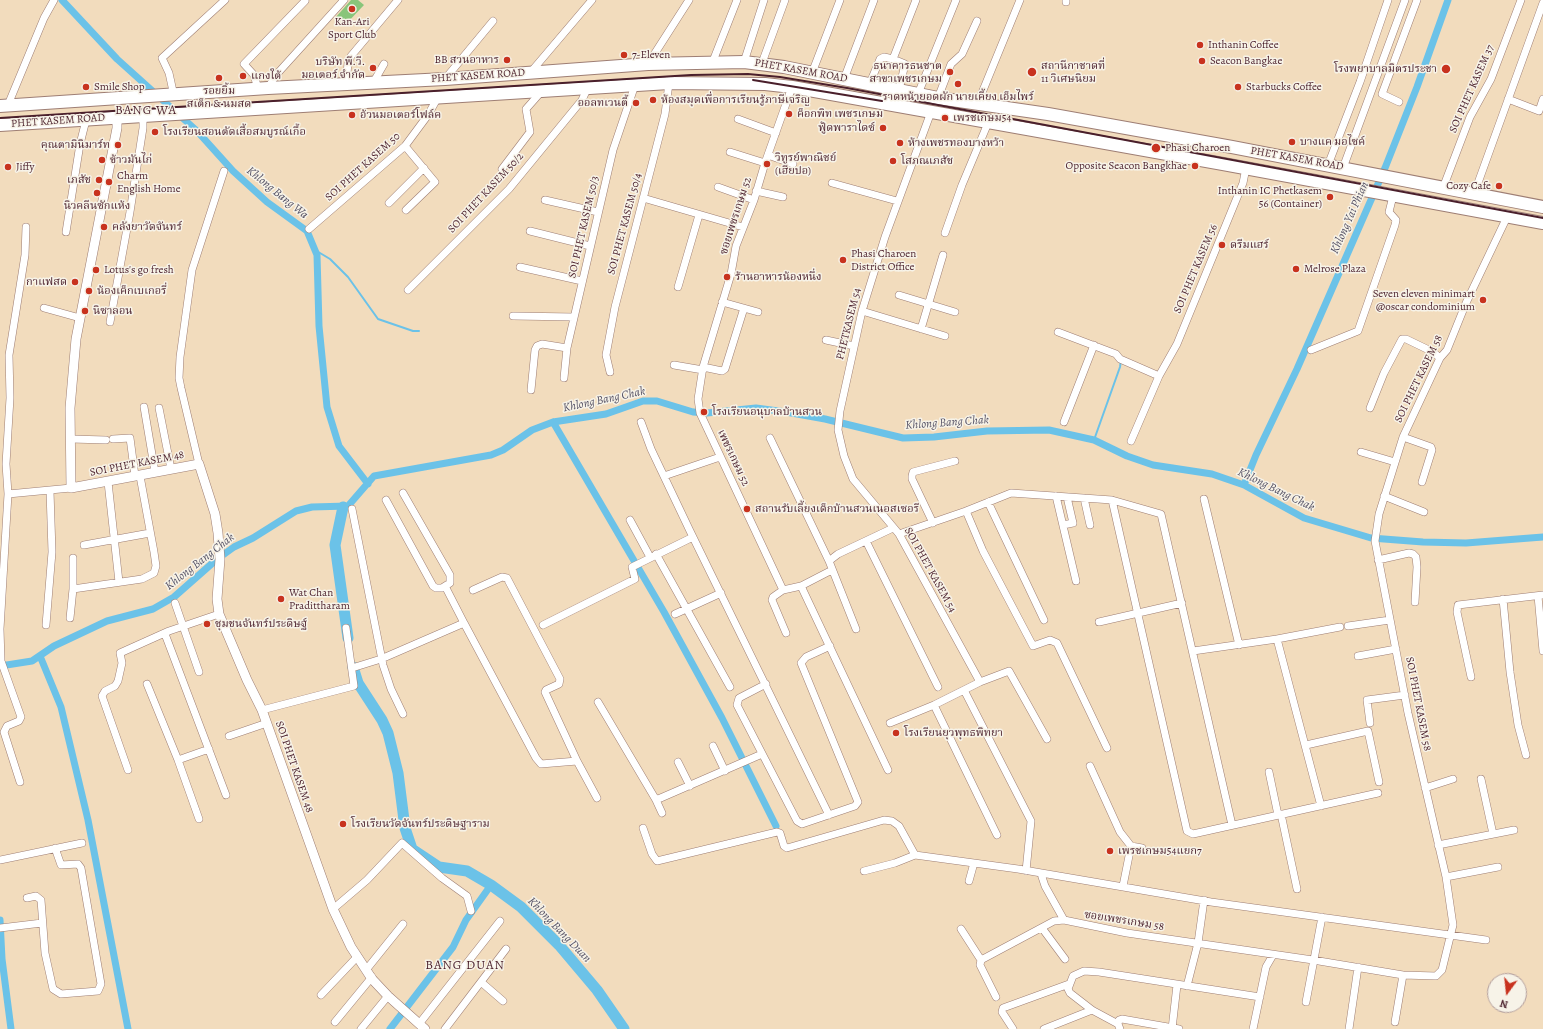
<!DOCTYPE html>
<meta charset="utf-8">
<style>
body{margin:0}
#map{position:relative;width:1543px;height:1029px;overflow:hidden;background:#f2dcbd;font-family:Alegreya,serif}
canvas{display:block}
.north{position:absolute;left:1487px;top:973px;width:40px;height:40px;box-sizing:border-box;background:#f7f3e8;border:1px solid #b29e9c;border-radius:50%;rotate:195deg;font-size:11px;font-weight:700;line-height:16px;text-align:center;color:#4a1f2b}
.north::after{content:'';display:block;margin:auto;width:14px;height:18px;background:#c8321e;clip-path:polygon(50% 0,100% 100%,50% 72%,0 100%)}
</style>
<div id="map">
<canvas width="1543" height="1029"></canvas>
<div class="north">N</div>
</div>
<script>
const c = document.querySelector('canvas').getContext('2d');
c.lineJoin = 'round';
function fill(path, color) {
  c.fillStyle = color;
  c.fill(path, 'evenodd');
}
function toPath(rows) {
  const path = new Path2D();
  for (const r of rows) {
    path.moveTo(r[0], r[1]);
    for (let i = 2; i < r.length; i += 2) path.lineTo(r[i], r[i + 1]);
  }
  return path;
}
function strokePath(path, color, width, dash) {
  c.strokeStyle = color;
  c.lineWidth = width;
  c.lineCap = dash ? 'butt' : 'round';
  c.setLineDash(dash || []);
  c.stroke(path);
}
function label(font, color, halo, rows, align = 'center') {
  c.font = font + ' Alegreya,"Noto Serif Thai",serif';
  c.lineWidth = 3;
  c.setLineDash([]);
  c.textBaseline = 'middle';
  c.strokeStyle = halo;
  c.fillStyle = color;
  for (const [text, x, y, turn = 0] of rows) {
    c.save();
    c.translate(x, y);
    c.rotate((+turn || 0) * Math.PI / 180);
    c.textAlign = isNaN(turn) ? turn : align;
    if (halo) c.strokeText(text, 0, 0);
    c.fillText(text, 0, 0);
    c.restore();
  }
}
fill(toPath([
 [351,0,358,0,364,5,345,25,336,17]
]), '#89c57a');
strokePath(toPath([
 [315,250,330,259,348,277,378,319,413,331,419,331],
 [1094,440,1120,367,1121,360]
]), '#6bc2e8', 2);
strokePath(toPath([
 [62,0,117,59,197,131,233,171,267,202,307,231,317,255,319,326,327,407,339,446,368,484],
 [553,422,664,612,722,718,776,826],
 [1244,485,1256,455,1297,369,1385,168,1417,87,1448,0],
 [40,656,61,707,88,820,128,1029],
 [0,666,32,661,54,646,107,621,153,609,174,597,216,560,234,547,253,538,296,511,312,507,348,506,374,476,491,455,503,450,532,430,553,422,606,414,643,401,657,401,693,412,707,413,756,408,786,412,825,419,903,438,934,437,987,431,1049,430,1094,440,1127,456,1153,465,1212,474,1244,485,1304,518,1371,538,1423,542,1466,543,1543,537],
 [0,920,2,959,11,1029],
 [390,1029,453,947,466,920,491,885]
]), '#6bc2e8', 7);
strokePath(toPath([
 [343,507,335,545,348,638],
 [353,667,358,683,382,720,388,733,398,773,405,828,412,849,439,867,467,871,491,885,521,907,559,945,597,990,624,1029]
]), '#6bc2e8', 11);
const minor = toPath([
 [1066,2,1066,0],
 [893,59,916,0],
 [713,61,737,0],
 [744,62,764,0],
 [762,63,785,0],
 [648,64,689,0],
 [530,73,592,0],
 [812,73,840,0],
 [445,79,493,21],
 [844,79,874,0],
 [373,83,384,64],
 [870,83,880,59,884,57,893,59,905,64,899,90],
 [346,84,348,63,351,56,398,0],
 [268,88,276,75,344,0],
 [258,89,254,75,244,64,305,1],
 [918,94,956,0],
 [174,96,169,73,162,58,225,0],
 [938,98,951,64,962,54,977,21],
 [1508,99,1539,111,1543,99],
 [10,100,44,18,54,0],
 [1399,102,1382,94,1417,0],
 [977,105,1020,0],
 [931,112,885,237,862,311,840,411,838,430,844,456,853,479,899,534,980,682],
 [738,119,776,133],
 [405,146,435,182,406,210],
 [730,152,765,163],
 [768,155,793,164],
 [1328,165,1360,82,1388,0],
 [1343,168,1405,0],
 [502,169,530,132,526,109,541,92],
 [832,183,897,201],
 [718,187,754,200],
 [1443,188,1470,117,1491,79,1521,0],
 [756,191,783,197],
 [1474,194,1543,3],
 [643,198,743,227],
 [545,200,598,212],
 [389,203,424,168],
 [309,229,405,146,428,115,438,97],
 [530,231,590,246],
 [66,232,80,144,86,120],
 [945,233,962,185,988,123],
 [520,267,582,281],
 [678,287,699,215],
 [408,290,509,189,582,100,588,87],
 [899,295,955,312],
 [722,302,758,312],
 [44,308,80,318],
 [862,311,945,336],
 [513,316,574,317],
 [110,322,130,212,143,128,143,116],
 [921,329,943,255],
 [1058,332,1116,354,1120,359,1159,376],
 [826,340,854,346],
 [1311,350,1358,331,1395,225,1396,220,1389,212,1393,196],
 [674,365,703,370],
 [703,367,722,371,725,369,744,308],
 [610,372,606,355,615,307,665,114,669,83],
 [564,378,567,348,613,150,635,85],
 [531,390,535,350,537,346,542,344,567,348],
 [144,407,155,472],
 [159,408,171,469],
 [1370,408,1384,373,1402,339,1406,339,1433,352,1440,358],
 [641,422,651,449,690,531,829,815],
 [1064,422,1094,345],
 [1403,437,1431,447,1432,450,1422,482],
 [770,438,829,561,856,629],
 [71,439,106,440],
 [113,439,130,438,135,476],
 [1131,441,1159,376,1177,344,1243,183,1246,168],
 [1361,452,1395,462],
 [199,464,181,388,179,378,180,357,192,270,224,171],
 [664,476,720,457],
 [108,482,119,582],
 [8,494,71,488],
 [1056,496,1076,581],
 [1384,496,1424,512],
 [1084,498,1090,525],
 [1204,499,1239,645],
 [386,500,433,586,436,588,442,588,450,583,450,575,403,493],
 [1112,500,1187,831,1193,834,1378,793],
 [988,502,1044,620],
 [352,509,383,665,391,689,403,714],
 [966,511,983,551,1033,646,1050,640,1057,643,1107,748],
 [630,520,650,557],
 [933,523,912,479,912,476,913,472,955,461],
 [1063,525,1073,523,1067,497],
 [899,534,966,511,1011,493,1112,500,1161,514,1232,825],
 [866,541,938,687],
 [84,545,150,533],
 [656,554,730,687],
 [1378,560,1409,553,1413,554,1416,557,1417,567,1415,602],
 [829,561,838,554,893,528],
 [445,586,464,623],
 [801,586,888,770],
 [73,589,142,579,154,573,156,566,154,552,140,476],
 [473,590,502,577,507,578,560,679,559,684,546,690,545,692,577,761],
 [783,590,700,413,698,399,703,367,731,274,736,246,754,200,765,163,792,87],
 [1538,596,1543,651],
 [1503,599,1510,672,1518,725,1526,755],
 [175,603,199,672],
 [675,614,721,593],
 [70,618,73,589,73,558],
 [1099,622,1182,603],
 [46,625,52,552,50,491],
 [543,625,635,579,632,567,693,537],
 [1348,626,1390,620],
 [786,633,772,600,773,597,783,590,801,586,832,570],
 [165,634,226,795],
 [1277,639,1340,627],
 [1193,651,1277,639,1321,806],
 [1358,656,1396,649],
 [352,668,381,659,464,623,536,758,541,764,577,761,597,798],
 [1471,677,1457,612,1458,605,1543,595],
 [147,684,178,760,199,819],
 [766,684,739,698,737,705,797,821,802,824,855,806,858,802,801,663,806,657,830,646],
 [964,690,1031,821,1026,871],
 [598,702,656,800,662,813],
 [934,705,997,835],
 [262,710,354,686,346,628],
 [890,723,934,705,980,682,1009,671,1047,739],
 [1370,723,1367,700,1405,695],
 [229,736,267,723],
 [1306,745,1368,731,1379,782],
 [713,746,725,771],
 [178,760,209,749],
 [678,762,690,786],
 [1090,766,1120,832,1131,846,1123,886],
 [128,770,102,696,105,691,115,686,118,681,122,663,120,653,169,631,219,614],
 [1269,772,1278,815],
 [1481,779,1493,834],
 [20,782,4,732,7,726,19,721,21,717,1,661,0,629,8,494,6,464,10,398,9,355,25,255,26,227],
 [1425,788,1453,779],
 [656,800,762,754],
 [1281,814,1297,889],
 [643,828,652,854,657,861,777,832,780,833,784,846,787,848,884,820,892,821,899,826,915,855],
 [1438,845,1514,830],
 [1131,846,1142,848],
 [0,860,82,843],
 [864,871,895,863,915,855,1018,869,1211,902,1486,940],
 [1041,874,1045,886,1064,920],
 [1446,877,1498,867],
 [969,881,974,863],
 [27,898,36,896,41,900,45,953,53,989,61,994,98,991,101,984,81,868,78,864,61,865,55,848],
 [333,909,367,880,402,843,442,878,467,896,471,911],
 [0,928,42,923],
 [1042,928,1065,959],
 [961,929,981,960,980,965,996,997],
 [981,960,1054,921,1064,920,1127,933,1313,960,1403,975,1436,976,1442,970,1453,925,1446,877,1408,713,1375,541,1379,514,1403,437,1440,358,1447,350,1466,303,1507,217],
 [366,970,403,924],
 [481,982,503,1001],
 [1187,986,1198,943,1204,900],
 [321,995,357,957],
 [1306,1002,1322,917],
 [335,1022,372,977],
 [1395,1022,1403,975],
 [419,1024,500,921],
 [1118,1024,1119,1020,1122,1019,1179,1029],
 [361,1029,388,996],
 [445,1029,506,949],
 [1013,1029,1002,1012,1003,1008,1069,984],
 [1044,1029,1092,1010],
 [1120,1029,1118,1024,1092,1010,1070,993,1068,989,1073,976,1084,971,1099,972,1260,997],
 [1172,1029,1177,985],
 [1253,1029,1266,967,1273,955],
 [1349,1029,1358,967]
]);
const tertiary = toPath([
 [117,118,117,128,76,339,70,408,71,488,199,464,215,514,218,533,220,559,217,599,219,614,247,680,262,710,333,909,351,947,372,979,388,996,425,1029]
]);
const primary = toPath([
 [0,106,268,88,445,79,648,64,744,62,784,67,938,98,1048,114,1232,147,1543,207],
 [0,125,669,83,765,84,792,87,1223,164,1543,223]
]);
strokePath(minor, '#9e7e74', 8);
strokePath(tertiary, '#9e7e74', 10);
strokePath(primary, '#9e7e74', 14);
strokePath(minor, '#fff', 7);
strokePath(tertiary, '#fff', 9);
strokePath(primary, '#fff', 12);
strokePath(toPath([
 [753,80,882,101],
 [0,118,691,75,748,74,780,77,847,88,1543,218]
]), '#4a1f2b', 2);
for (const [x, y, r, color] of [
 [352,9,4,"#c8321e"],
 [1200,45,4,"#c8321e"],
 [624,55,4,"#c8321e"],
 [507,60,4,"#c8321e"],
 [1202,61,4,"#c8321e"],
 [373,68,4,"#c8321e"],
 [1446,69,5,"#c8321e"],
 [950,72,4,"#c8321e"],
 [1032,72,5,"#c8321e"],
 [243,76,4,"#c8321e"],
 [219,78,4,"#c8321e"],
 [958,84,4,"#c8321e"],
 [86,87,4,"#c8321e"],
 [1238,87,4,"#c8321e"],
 [653,100,4,"#c8321e"],
 [636,103,4,"#c8321e"],
 [789,114,4,"#c8321e"],
 [352,115,4,"#c8321e"],
 [945,118,4,"#c8321e"],
 [883,128,4,"#c8321e"],
 [155,132,4,"#c8321e"],
 [1292,142,4,"#c8321e"],
 [900,143,4,"#c8321e"],
 [118,145,4,"#c8321e"],
 [1156,148,5,"#c8321e"],
 [102,160,4,"#c8321e"],
 [893,161,4,"#c8321e"],
 [767,164,4,"#c8321e"],
 [1195,166,4,"#c8321e"],
 [8,167,4,"#c8321e"],
 [99,180,4,"#c8321e"],
 [109,182,4,"#c8321e"],
 [1499,186,4,"#c8321e"],
 [97,193,4,"#c8321e"],
 [1330,197,4,"#c8321e"],
 [104,227,4,"#c8321e"],
 [1222,245,4,"#c8321e"],
 [843,260,4,"#c8321e"],
 [1296,269,4,"#c8321e"],
 [96,270,4,"#c8321e"],
 [727,277,4,"#c8321e"],
 [75,282,4,"#c8321e"],
 [89,291,4,"#c8321e"],
 [1483,300,4,"#c8321e"],
 [85,311,4,"#c8321e"],
 [704,412,4,"#c8321e"],
 [747,509,4,"#c8321e"],
 [281,599,4,"#c8321e"],
 [207,624,4,"#c8321e"],
 [896,733,4,"#c8321e"],
 [343,824,4,"#c8321e"],
 [1110,851,4,"#c8321e"]
]) {
  const dot = new Path2D();
  dot.arc(x, y, r, 0, 2 * Math.PI);
  c.fillStyle = color;
  c.fill(dot);
  strokePath(dot, '#f7f3e8', 1.5);
}
label('11px', '#4a1f2b', '#f7f3e8', [
 ["Kan-Ari",352,22,"center"],
 ["Sport Club",352,35,"center"],
 ["Inthanin Coffee",1208,45],
 ["7-Eleven",632,55],
 ["BB สวนอาหาร",499,60,"right"],
 ["Seacon Bangkae",1210,61],
 ["บริษัท พี.วี.",365,62,"right"],
 ["มอเตอร์ จำกัด",365,75,"right"],
 ["ธนาคารธนชาต",942,66,"right"],
 ["สาขาเพชรเกษม",942,79,"right"],
 ["สถานีกาชาดที่",1041,66],
 ["11 วิเศษนิยม",1041,79],
 ["โรงพยาบาลมิตรประชา",1437,69,"right"],
 ["แกงใต้",251,76],
 ["Smile Shop",94,87],
 ["Starbucks Coffee",1246,87],
 ["รอยยิ้ม",219,91,"center"],
 ["สเต็ก & นมสด",219,104,"center"],
 ["ราดหน้ายอดผัก นายเคี้ยง เอ็มไพร์",958,97,"center"],
 ["ห้องสมุดเพื่อการเรียนรู้ภาษีเจริญ",661,100],
 ["ออลทเวนตี้",628,103,"right"],
 ["ค็อกพิท เพชรเกษม",797,114],
 ["อ้วนมอเตอร์โฟล์ค",360,115],
 ["เพรชเกษม54",953,118],
 ["ฟู้ดพาราไดซ์",875,128,"right"],
 ["โรงเรียนสอนตัดเสื้อสมบูรณ์เกื้อ",163,132],
 ["บางแค มอไซค์",1300,142],
 ["ห้างเพชรทองบางหว้า",908,143],
 ["คุณตามินิมาร์ท",110,145,"right"],
 ["Phasi Charoen",1165,148],
 ["วิทูรย์พาณิชย์",775,158],
 ["(เฮียปอ)",775,171],
 ["ข้าวมันไก่",110,160],
 ["โสภณเภสัช",901,161],
 ["Opposite Seacon Bangkhae",1187,166,"right"],
 ["Jiffy",16,167],
 ["Charm",117,176],
 ["English Home",117,189],
 ["เภสัช",91,180,"right"],
 ["Cozy Cafe",1491,186,"right"],
 ["Inthanin IC Phetkasem",1322,191,"right"],
 ["56 (Container)",1322,204,"right"],
 ["นิวคลีนซักแห้ง",97,206,"center"],
 ["คลังยาวัดจันทร์",112,227],
 ["ดรีมแฮร์",1230,245],
 ["Phasi Charoen",851,254],
 ["District Office",851,267],
 ["Melrose Plaza",1304,269],
 ["Lotus's go fresh",104,270],
 ["ร้านอาหารน้องหนึ่ง",735,277],
 ["กาแฟสด",67,282,"right"],
 ["น้องเค็กเบเกอรี่",97,291],
 ["Seven eleven minimart",1475,294,"right"],
 ["@oscar condominium",1475,307,"right"],
 ["นิซาลอน",93,311],
 ["โรงเรียนอนุบาลบ้านสวน",712,412],
 ["สถานรับเลี้ยงเด็กบ้านสวนเนอสเซอรี",755,509],
 ["Wat Chan",289,593],
 ["Pradittharam",289,606],
 ["ชุมชนจันทร์ประดิษฐ์",215,624],
 ["โรงเรียนยุวพุทธพิทยา",904,733],
 ["โรงเรียนวัดจันทร์ประดิษฐาราม",351,824],
 ["เพรชเกษม54แยก7",1118,851]
], 'left');
label('11px', '#4a1f2b', '#f7f3e8', [
 ["PHET KASEM ROAD",801,71,10],
 ["PHET KASEM ROAD",478,76,-4],
 ["SOI PHET KASEM 37",1472,89,-66],
 ["PHET KASEM ROAD",58,121,-4],
 ["PHET KASEM ROAD",1297,159,10],
 ["SOI PHET KASEM 50",363,167,-42],
 ["SOI PHET KASEM 50/2",486,193,-47],
 ["ซอยเพชรเกษม 52",736,216,-72],
 ["SOI PHET KASEM 50/4",625,224,-75],
 ["SOI PHET KASEM 50/3",584,227,-77],
 ["SOI PHET KASEM 56",1196,269,-67],
 ["PHETKASEM 54",849,324,-76],
 ["SOI PHET KASEM 58",1419,379,-64],
 ["เพชรเกษม 52",733,458,65],
 ["SOI PHET KASEM 48",137,464,-11],
 ["SOI PHET KASEM 54",930,570,61],
 ["SOI PHET KASEM 58",1418,704,79],
 ["SOI PHET KASEM 48",294,767,71],
 ["ซอยเพชรเกษม 58",1124,921,9]
]);
label('italic 12px', '#545064', '#f7f3e8', [
 ["Khlong Bang Wa",277,193,39],
 ["Khlong Yai Phian",1350,218,-66],
 ["Khlong Bang Chak",604,400,-12],
 ["Khlong Bang Chak",947,423,-4],
 ["Khlong Bang Chak",1276,490,26],
 ["Khlong Bang Chak",200,562,-38],
 ["Khlong Bang Duan",559,930,46]
]);
c.letterSpacing = '1px';
label('13px', '#4a1f2b', '#f7f3e8', [
 ["BANG WA",146,111],
 ["BANG DUAN",465,966]
]);
c.letterSpacing = '0px';
</script>
